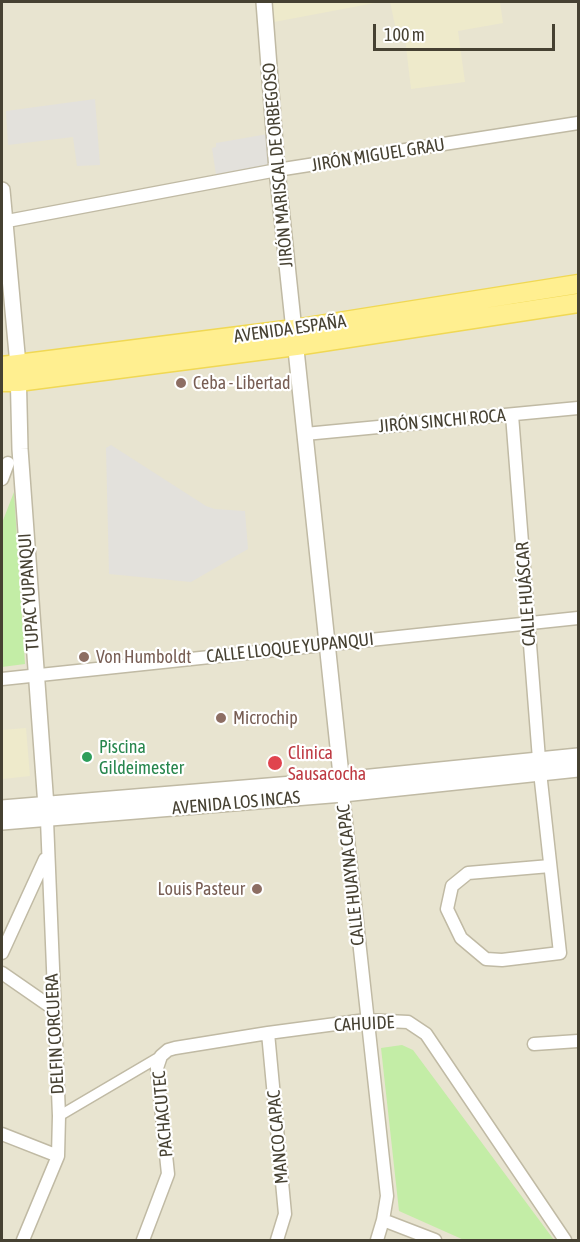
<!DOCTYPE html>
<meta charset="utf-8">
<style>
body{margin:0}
#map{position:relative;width:580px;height:1242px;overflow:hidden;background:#f3f1e3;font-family:"Asap Condensed",sans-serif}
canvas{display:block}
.frame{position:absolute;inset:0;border:3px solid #464132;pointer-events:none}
.scale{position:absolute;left:373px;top:24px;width:182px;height:27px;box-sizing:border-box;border:3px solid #464132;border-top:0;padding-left:8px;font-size:18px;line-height:21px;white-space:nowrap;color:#464132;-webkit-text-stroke:4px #fff;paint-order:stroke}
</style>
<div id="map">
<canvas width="580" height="1242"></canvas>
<div class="frame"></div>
<div class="scale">100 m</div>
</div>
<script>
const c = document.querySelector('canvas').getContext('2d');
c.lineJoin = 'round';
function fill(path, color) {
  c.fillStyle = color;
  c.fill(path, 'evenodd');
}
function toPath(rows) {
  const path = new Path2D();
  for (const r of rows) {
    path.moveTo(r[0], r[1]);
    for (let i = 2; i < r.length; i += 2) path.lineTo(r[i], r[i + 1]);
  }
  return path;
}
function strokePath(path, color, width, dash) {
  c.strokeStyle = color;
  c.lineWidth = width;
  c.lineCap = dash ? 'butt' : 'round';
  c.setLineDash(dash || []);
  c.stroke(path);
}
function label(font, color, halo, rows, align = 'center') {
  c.font = font + ' "Asap Condensed",sans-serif';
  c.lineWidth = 4.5;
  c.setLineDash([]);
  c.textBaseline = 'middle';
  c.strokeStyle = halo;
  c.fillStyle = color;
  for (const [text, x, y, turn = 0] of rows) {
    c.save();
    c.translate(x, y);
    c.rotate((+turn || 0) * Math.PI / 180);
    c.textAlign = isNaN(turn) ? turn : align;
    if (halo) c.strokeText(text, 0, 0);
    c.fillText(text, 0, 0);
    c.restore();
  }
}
fill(toPath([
 [2,2,578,2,578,1240,2,1240]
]), '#e8e4d0');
fill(toPath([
 [272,2,380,2,274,22],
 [390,2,500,2,503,23,458,31,465,82,411,89,405,38,398,39],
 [26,728,30,776,2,779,2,730]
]), '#eeeacb');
fill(toPath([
 [14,492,25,664,2,667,2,523],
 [402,1045,413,1050,554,1240,464,1240,399,1211,381,1048]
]), '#c3eda6');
fill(toPath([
 [95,99,100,165,77,166,73,137,8,145,6,111],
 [268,134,270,161,265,167,216,175,212,148,216,147,216,143],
 [111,445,206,506,215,509,245,511,248,549,191,582,109,574,106,448]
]), '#e3e1dc');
const pedestrian = toPath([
 [59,1116,161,1056]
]);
const minor = toPath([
 [2,222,277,170,578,123],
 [512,415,540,772,560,953,502,960,486,959,461,938,447,909,452,886,468,873,550,866],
 [305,434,578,408],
 [2,479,8,463],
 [2,679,578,618],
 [343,794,387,1196,383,1220,377,1240],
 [2,953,45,859],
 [2,973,54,1009],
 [268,1033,285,1214,277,1240],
 [534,1044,578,1041],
 [2,1134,58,1156],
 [383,1220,435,1240],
 [23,1240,58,1156,59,1116,47,820],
 [143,1240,168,1174,157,1068,161,1056,168,1050,175,1048,268,1033,366,1020,408,1022,426,1034,565,1240]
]);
const tertiary = toPath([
 [264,2,277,170,343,794],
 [2,190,18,365,20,449,47,820],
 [2,808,341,780,578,756],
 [2,822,343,794,578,769]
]);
const primary = toPath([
 [2,366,294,329,578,284],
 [2,382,18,382,296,346,578,303]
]);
strokePath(pedestrian, '#c0baa4', 12);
strokePath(minor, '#c0baa4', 15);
strokePath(tertiary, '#c0baa4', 18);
strokePath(primary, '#f0d854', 21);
strokePath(pedestrian, '#fff', 9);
strokePath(minor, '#fff', 12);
strokePath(tertiary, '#fff', 15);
strokePath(primary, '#ffef90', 18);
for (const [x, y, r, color] of [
 [181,383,6,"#8d6e63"],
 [84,657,6,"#8d6e63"],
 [221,718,6,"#8d6e63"],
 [87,757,6,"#2e9e5b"],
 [275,763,8,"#e0444e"],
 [257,889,6,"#8d6e63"]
]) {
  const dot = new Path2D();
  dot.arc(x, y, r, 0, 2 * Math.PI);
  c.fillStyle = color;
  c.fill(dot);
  strokePath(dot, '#fff', 2);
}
label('18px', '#464132', '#fff', [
 ["JIRÓN MIGUEL GRAU",378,155,-9],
 ["JIRÓN MARISCAL DE ORBEGOSO",278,165,-95],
 ["AVENIDA ESPAÑA",290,329,-8],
 ["JIRÓN SINCHI ROCA",442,421,-5],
 ["TUPAC YUPANQUI",29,592,-94],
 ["CALLE HUÁSCAR",526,594,-94],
 ["CALLE LLOQUE YUPANQUI",290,648,-6],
 ["AVENIDA LOS INCAS",236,803,-5],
 ["CALLE HUAYNA CAPAC",351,875,-96],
 ["CAHUIDE",364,1024,-3],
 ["DELFIN CORCUERA",55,1034,-93],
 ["PACHACUTEC",163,1114,-95],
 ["MANCO CAPAC",278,1137,-95]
]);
label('18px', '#785e54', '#fff', [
 ["Ceba - Libertad",193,383],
 ["Von Humboldt",96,657],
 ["Microchip",233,718],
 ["Louis Pasteur",245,889,"right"]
], 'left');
label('18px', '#27864d', '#fff', [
 ["Piscina",99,747],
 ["Gildeimester",99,768]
], 'left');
label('18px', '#be3a42', '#fff', [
 ["Clinica",288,753],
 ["Sausacocha",288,774]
], 'left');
</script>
